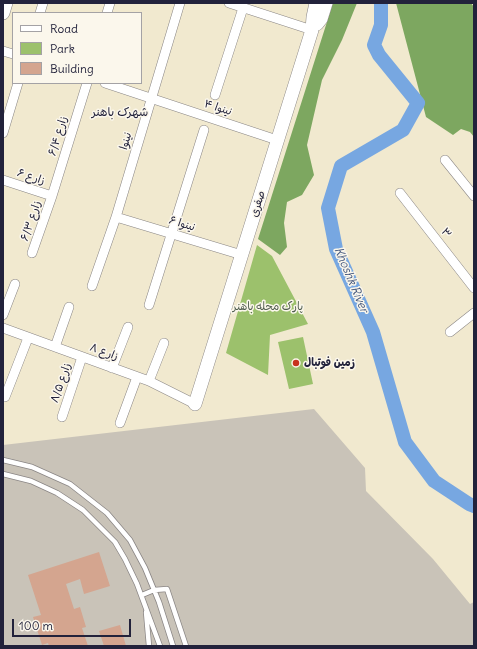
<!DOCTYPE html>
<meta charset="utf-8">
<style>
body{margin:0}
#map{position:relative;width:477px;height:649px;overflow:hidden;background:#f1e9cf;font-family:Delius,sans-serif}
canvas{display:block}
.frame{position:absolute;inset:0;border:4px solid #22223b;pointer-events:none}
.legend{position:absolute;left:12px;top:12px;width:130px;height:72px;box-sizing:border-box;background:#fbf7ec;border:1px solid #a4a2a5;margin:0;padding:5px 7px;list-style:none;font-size:12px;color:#22223b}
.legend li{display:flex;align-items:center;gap:8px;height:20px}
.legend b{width:20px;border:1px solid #a4a2a5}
.scale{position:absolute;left:12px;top:619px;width:119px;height:18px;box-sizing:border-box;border:2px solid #22223b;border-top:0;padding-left:5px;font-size:12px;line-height:14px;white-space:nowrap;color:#22223b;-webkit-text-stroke:3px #fbf7ec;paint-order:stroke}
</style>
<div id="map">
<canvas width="477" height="649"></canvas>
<div class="frame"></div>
<ul class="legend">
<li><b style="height:5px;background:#fff"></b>Road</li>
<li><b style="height:11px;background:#9cc16c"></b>Park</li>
<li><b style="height:11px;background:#d4a58f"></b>Building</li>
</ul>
<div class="scale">100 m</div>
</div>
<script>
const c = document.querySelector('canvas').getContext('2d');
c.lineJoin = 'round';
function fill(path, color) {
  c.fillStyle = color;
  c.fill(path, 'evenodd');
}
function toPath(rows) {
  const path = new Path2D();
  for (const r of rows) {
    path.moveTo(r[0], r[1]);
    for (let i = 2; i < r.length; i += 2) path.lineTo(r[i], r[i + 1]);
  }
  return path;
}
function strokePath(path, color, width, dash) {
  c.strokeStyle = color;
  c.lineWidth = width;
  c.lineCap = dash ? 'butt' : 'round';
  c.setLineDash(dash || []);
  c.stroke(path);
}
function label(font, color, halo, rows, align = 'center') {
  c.font = font + ' Delius,"Playpen Sans Arabic",sans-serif';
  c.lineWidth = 3;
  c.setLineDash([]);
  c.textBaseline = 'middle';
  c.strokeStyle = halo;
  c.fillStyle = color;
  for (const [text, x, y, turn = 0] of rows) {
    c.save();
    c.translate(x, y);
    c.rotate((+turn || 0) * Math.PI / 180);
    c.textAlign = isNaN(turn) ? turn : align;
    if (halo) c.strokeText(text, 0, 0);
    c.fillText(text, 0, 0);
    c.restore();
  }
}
fill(toPath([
 [314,409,365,468,366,491,433,559,470,604,474,602,474,646,3,646,3,445]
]), '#c9c3b8');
fill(toPath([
 [257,245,272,256,308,324,270,335,268,375,226,353],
 [303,337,313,384,289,389,278,342]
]), '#9cc16c');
fill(toPath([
 [333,3,357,3,342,40,322,80,307,145,314,175,302,195,287,202,284,223,287,247,280,255,258,239],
 [396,3,471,3,474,7,474,137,470,132,461,129,453,135,426,117]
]), '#7da760');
strokePath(toPath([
 [381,3,381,25,374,45,379,55,418,103,403,130,341,166,328,208,336,249,373,332,405,442,434,481,469,504,474,506]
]), '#77a7e1', 14);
fill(toPath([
 [99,552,110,586,84,594,80,579,66,584,74,609,80,607,86,627,82,628,88,646,49,646,48,643,42,645,33,617,41,615,28,575],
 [120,625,126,646,104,646,99,631]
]), '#d4a58f');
const lane = toPath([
 [3,460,32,467,70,484,107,513,130,540,145,568,159,602,173,646],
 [3,474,31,481,57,493,83,510,115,542,125,559,137,584,160,646],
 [142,595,154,590,167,589,186,646],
 [146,612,149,646]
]);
const street = toPath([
 [229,3,312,30],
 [40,13,43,3],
 [107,13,110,3],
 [3,51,13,54],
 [105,83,277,140],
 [215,95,243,8],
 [3,133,18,83],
 [445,160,474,196],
 [3,180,52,196],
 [400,193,474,288],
 [116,217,242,255],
 [32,253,52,196,87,83],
 [92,286,116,217,180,3],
 [149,305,204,130],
 [3,315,15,284],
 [3,328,149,381,195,404],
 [450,332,474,313],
 [55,347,69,307],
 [112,368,128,327],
 [149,381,164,343],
 [5,397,28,338],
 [62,417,82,357],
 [120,423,137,377]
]);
const secondary = toPath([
 [3,13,6,3],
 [317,24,321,19,326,3],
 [195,404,312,30,313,17,316,3]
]);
strokePath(lane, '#8a8685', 6);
strokePath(street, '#8a8685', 10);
strokePath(secondary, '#8a8685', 14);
strokePath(lane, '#fff', 4.5);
strokePath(street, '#fff', 9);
strokePath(secondary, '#fff', 13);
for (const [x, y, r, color] of [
 [296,363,4,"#c8321e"]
]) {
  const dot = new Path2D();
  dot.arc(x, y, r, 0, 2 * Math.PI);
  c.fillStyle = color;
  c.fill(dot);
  strokePath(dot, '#fbf7ec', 1.5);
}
label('11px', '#22223b', '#fbf7ec', [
 ["۴ نینوا",218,108,18],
 ["۶/۴ زارع",58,136,-73],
 ["نینوا",126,141,-74],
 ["۶ زارع",31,177,18],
 ["صفری",258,204,-73],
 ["۶/۳ زارع",31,221,-71],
 ["۶ نینوا",182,224,17],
 ["۳",446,233,52],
 ["۸ زارع",104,352,20],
 ["۸/۵ زارع",61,383,-71]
]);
label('11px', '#4d5a4c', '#fbf7ec', [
 ["پارک محله باهنر",268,307]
]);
label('bold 11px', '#22223b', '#fbf7ec', [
 ["زمین فوتبال",304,363]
], 'left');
label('12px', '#22223b', '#fbf7ec', [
 ["شهرک باهنر",120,113]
]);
label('italic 12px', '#44577d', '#fbf7ec', [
 ["Khoshk River",351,280,67]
]);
</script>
